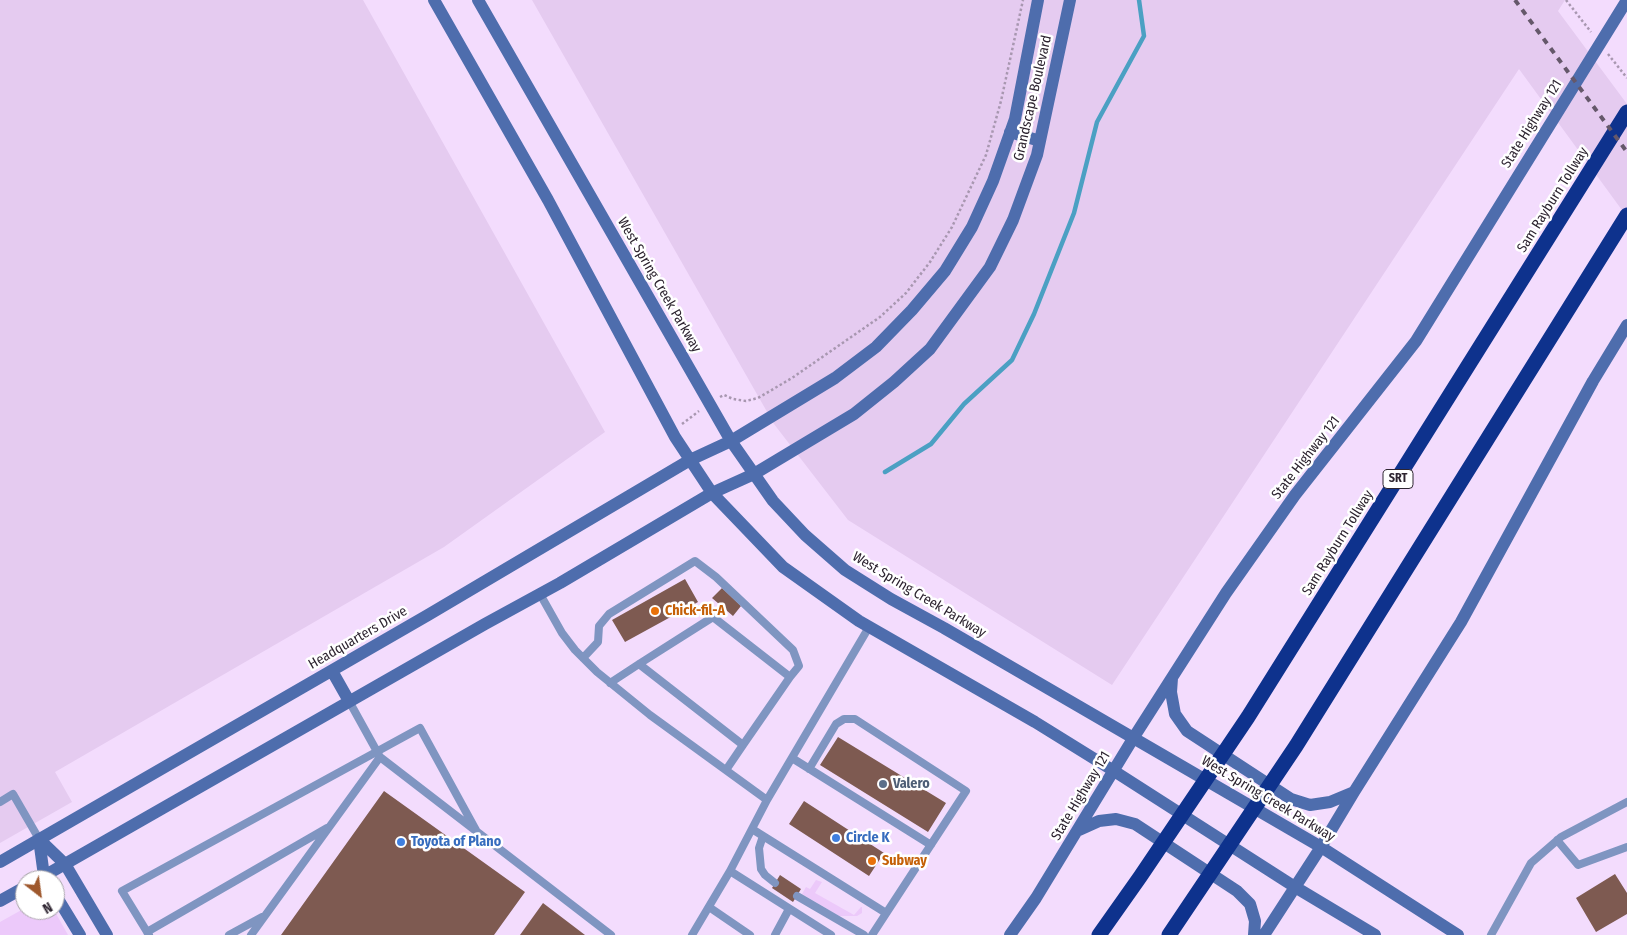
<!DOCTYPE html>
<style>
body{margin:0}
#map{position:relative;width:1627px;height:935px;overflow:hidden;background:#f3dcfd;font-family:"Fira Sans Condensed",sans-serif}
canvas{display:block}
.north{position:absolute;left:15px;top:870px;width:50px;height:50px;box-sizing:border-box;background:#fff;border:1px solid #aba7ac;border-radius:50%;rotate:150deg;font-size:14px;font-weight:700;line-height:20px;text-align:center;color:#2d2430}
.north::after{content:'';display:block;margin:auto;width:18px;height:22px;background:#9e582d;clip-path:polygon(50% 0,100% 100%,50% 72%,0 100%)}
</style>
<div id="map">
<canvas width="1627" height="935"></canvas>
<div class="north">N</div>
</div>
<script>
const c = document.querySelector('canvas').getContext('2d');
c.lineJoin = 'round';
function fill(path, color) {
  c.fillStyle = color;
  c.fill(path, 'evenodd');
}
function toPath(rows) {
  const path = new Path2D();
  for (const r of rows) {
    path.moveTo(r[0], r[1]);
    for (let i = 2; i < r.length; i += 2) path.lineTo(r[i], r[i + 1]);
  }
  return path;
}
function strokePath(path, color, width, dash) {
  c.strokeStyle = color;
  c.lineWidth = width;
  c.lineCap = dash ? 'butt' : 'round';
  c.setLineDash(dash || []);
  c.stroke(path);
}
function label(font, color, halo, rows, align = 'center') {
  c.font = font + ' "Fira Sans Condensed",sans-serif';
  c.lineWidth = 5;
  c.setLineDash([]);
  c.textBaseline = 'middle';
  c.strokeStyle = halo;
  c.fillStyle = color;
  for (const [text, x, y, turn = 0] of rows) {
    c.save();
    c.translate(x, y);
    c.rotate((+turn || 0) * Math.PI / 180);
    c.textAlign = isNaN(turn) ? turn : align;
    if (halo) c.strokeText(text, 0, 0);
    c.fillText(text, 0, 0);
    c.restore();
  }
}
fill(toPath([
 [0,0,363,0,605,432,444,547,55,772,72,802,0,843],
 [532,0,1565,0,1558,11,1627,104,1627,217,1519,69,1112,685,848,520,774,424]
]), '#e5cbf0');
fill(toPath([
 [816,880,822,882,815,893,854,915,861,907,862,907,862,913,857,916,839,916,802,894,806,887,810,889],
 [25,908,25,910,54,910,68,935,0,935,0,922]
]), '#ecc9fa');
strokePath(toPath([
 [885,472,931,444,964,404,1012,360,1034,314,1074,213,1097,122,1144,36,1139,0]
]), '#4ba0c3', 4.5);
fill(toPath([
 [685,579,698,602,625,642,612,620],
 [722,588,741,606,733,616,712,598],
 [838,737,946,803,928,832,820,765],
 [384,791,525,892,494,935,281,935],
 [804,801,884,853,869,876,789,824],
 [1615,874,1627,893,1627,914,1596,932,1576,898],
 [780,875,801,889,793,902,772,888],
 [543,903,585,935,520,935]
]), '#7e5a51');
strokePath(toPath([
 [1566,0,1591,32],
 [1608,54,1627,78],
 [720,397,724,395,733,399,746,401,758,398,792,378,880,317,906,293,930,262,952,227,986,155,1001,101,1023,0],
 [682,424,699,411]
]), '#a897b0', 2.5, [2.5, 2.5]);
strokePath(toPath([
 [540,594,562,633,575,650,597,672,650,715,767,800],
 [583,658,598,642,599,626,609,614,695,561,716,577,793,650,799,666,790,677],
 [610,683,639,664,713,617,790,677,743,745,639,664],
 [349,701,380,757,611,935],
 [792,758,931,845],
 [809,769,836,724,844,719,855,719,966,791,872,935],
 [726,770,743,745],
 [0,802,13,794,39,839],
 [752,829,886,913],
 [763,836,759,848,761,869,765,875,775,883],
 [1557,840,1578,865,1627,847],
 [797,896,864,935],
 [709,907,750,935],
 [147,932,327,828],
 [149,935,122,891,420,728,477,832],
 [229,935,262,917],
 [251,935,380,757],
 [692,935,730,871],
 [775,935,789,909],
 [831,935,730,871,767,800,869,627],
 [1491,935,1531,863,1561,837,1627,802]
]), '#7f95c1', 8);
strokePath(toPath([
 [434,0,548,200,675,437,712,493,783,567,859,621,1035,722,1114,771,1295,887,1375,935],
 [478,0,731,441,773,501,805,535,845,570,891,599,944,628,1321,847,1458,935],
 [1010,132,1040,141],
 [332,671,349,701],
 [1172,678,1171,692,1175,714,1187,731,1291,799,1310,805,1330,802,1354,792],
 [1079,830,1099,821,1116,819,1135,824,1237,891,1250,904,1255,921,1254,935],
 [39,839,65,864,107,935],
 [39,839,44,876,47,880],
 [0,862,428,615,690,460,731,441,835,378,876,347,912,310,945,271,972,227,993,181,1015,119,1038,0],
 [37,880,485,624,560,583,712,493,754,474,854,414,894,382,930,349,990,267,1013,220,1037,155,1070,0],
 [55,894,80,935],
 [0,901,25,887],
 [1010,935,1036,898,1134,737,1226,593,1295,495,1416,341,1627,0],
 [1264,935,1321,847,1354,792,1461,622,1593,381,1627,325]
]), '#4e6dad', 12);
strokePath(toPath([
 [1099,935,1140,877,1248,717,1627,112],
 [1169,935,1296,746,1627,215]
]), '#0e328d', 15);
strokePath(toPath([
 [1515,0,1627,152]
]), '#65586a', 4, [6, 6]);
for (const [x, y, r, color] of [
 [655,611,5,"#e8710a"],
 [883,784,5,"#5c6f8a"],
 [836,838,5,"#3f7fe0"],
 [401,842,5,"#3f7fe0"],
 [872,861,5,"#e8710a"]
]) {
  const dot = new Path2D();
  dot.arc(x, y, r, 0, 2 * Math.PI);
  c.fillStyle = color;
  c.fill(dot);
  strokePath(dot, '#fff', 2);
}
for (const [x, y, w] of [
 [1398,479,30]
]) {
  const box = new Path2D();
  box.roundRect(x - w / 2, y - 9.5, w, 19, 4);
  c.fillStyle = '#fff';
  c.fill(box);
  strokePath(box, '#2d2430', 1);
}
label('bold 12px', '#2d2430', null, [
 ["SRT",1398,479]
]);
label('14px', '#2d2430', '#fff', [
 ["Grandscape Boulevard",1033,98,-77],
 ["State Highway 121",1532,124,-58],
 ["Sam Rayburn Tollway",1553,200,-58],
 ["West Spring Creek Parkway",659,285,60],
 ["State Highway 121",1306,458,-52],
 ["Sam Rayburn Tollway",1338,543,-58],
 ["West Spring Creek Parkway",919,595,31],
 ["Headquarters Drive",358,638,-30],
 ["State Highway 121",1081,796,-59],
 ["West Spring Creek Parkway",1268,799,31]
]);
label('bold 14px', '#c56008', '#fff', [
 ["Chick-fil-A",665,611],
 ["Subway",882,861]
], 'left');
label('bold 14px', '#4e5e75', '#fff', [
 ["Valero",893,784]
], 'left');
label('bold 14px', '#366cbe', '#fff', [
 ["Circle K",846,838],
 ["Toyota of Plano",411,842]
], 'left');
</script>
